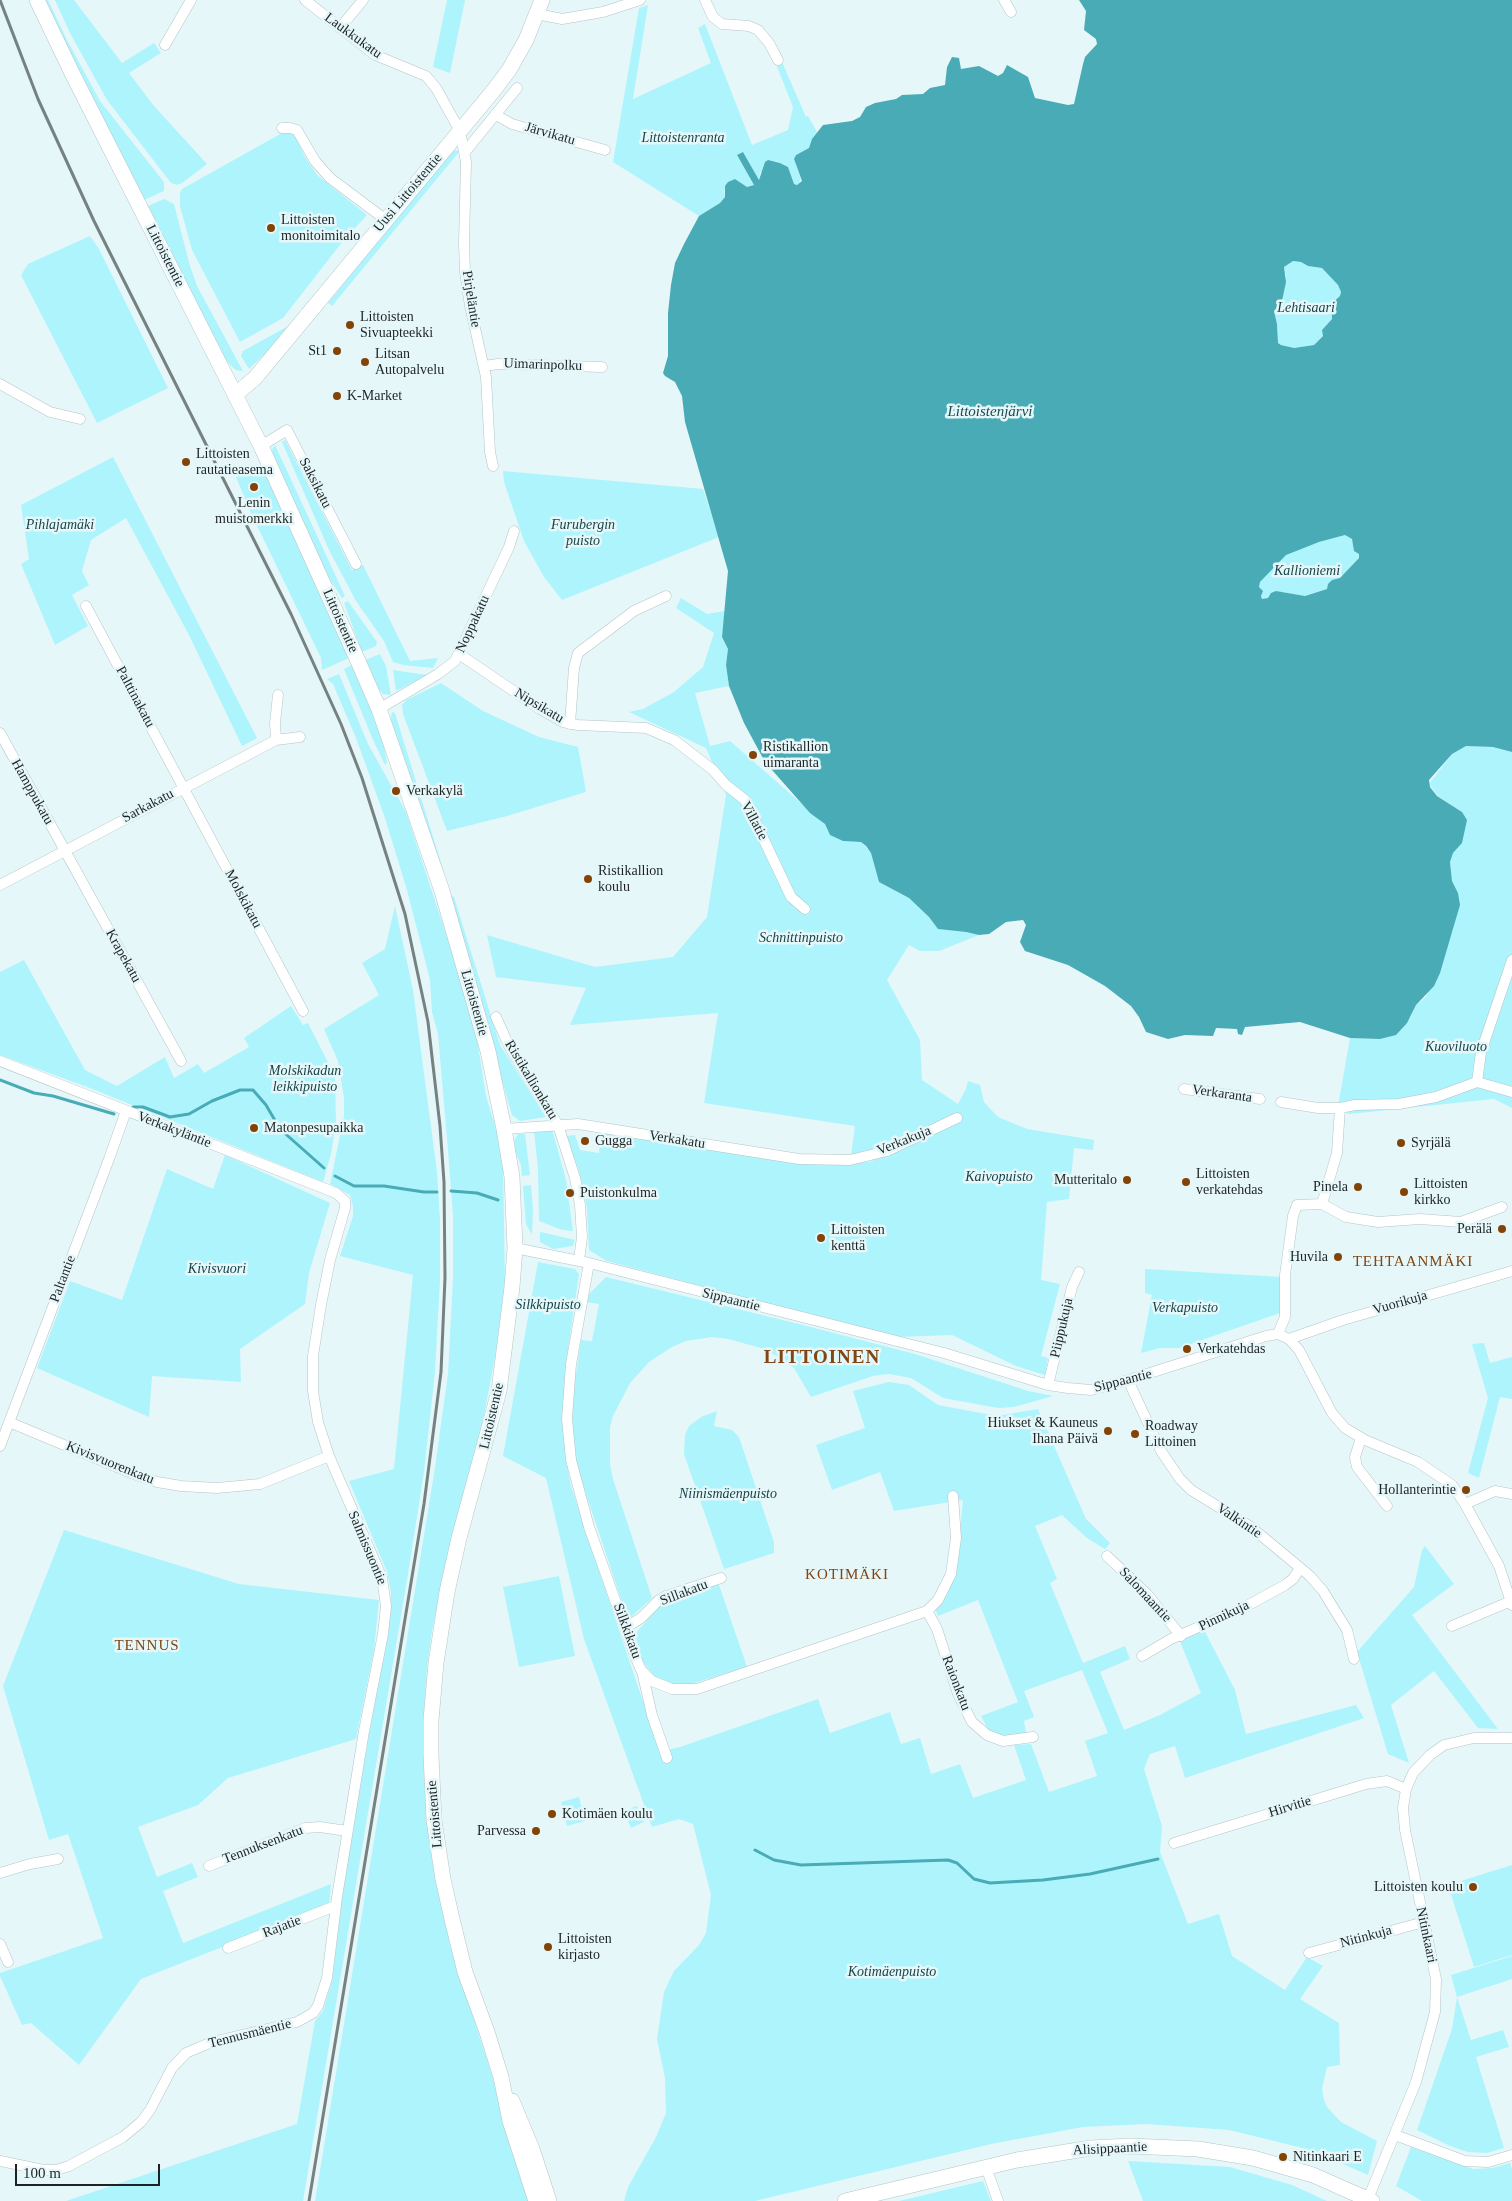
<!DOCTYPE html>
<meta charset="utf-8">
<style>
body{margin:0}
#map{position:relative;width:1512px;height:2201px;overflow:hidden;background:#e6f7f9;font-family:Georgia,serif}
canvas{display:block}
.scale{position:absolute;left:15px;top:2164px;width:145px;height:22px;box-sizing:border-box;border:2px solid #1d2324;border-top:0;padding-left:6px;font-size:15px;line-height:18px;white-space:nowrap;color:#1d2324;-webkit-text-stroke:4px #e6f7f9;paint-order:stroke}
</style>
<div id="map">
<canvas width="1512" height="2201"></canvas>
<div class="scale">100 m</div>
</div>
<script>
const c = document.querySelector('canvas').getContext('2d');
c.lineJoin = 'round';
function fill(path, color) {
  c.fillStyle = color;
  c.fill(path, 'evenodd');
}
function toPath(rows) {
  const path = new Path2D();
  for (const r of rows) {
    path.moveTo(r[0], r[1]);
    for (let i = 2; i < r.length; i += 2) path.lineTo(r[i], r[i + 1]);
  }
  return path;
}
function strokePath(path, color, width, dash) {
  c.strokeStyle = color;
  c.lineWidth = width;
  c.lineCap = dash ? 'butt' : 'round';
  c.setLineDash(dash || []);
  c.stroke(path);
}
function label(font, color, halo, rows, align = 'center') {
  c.font = font + ' Georgia,serif';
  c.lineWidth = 5;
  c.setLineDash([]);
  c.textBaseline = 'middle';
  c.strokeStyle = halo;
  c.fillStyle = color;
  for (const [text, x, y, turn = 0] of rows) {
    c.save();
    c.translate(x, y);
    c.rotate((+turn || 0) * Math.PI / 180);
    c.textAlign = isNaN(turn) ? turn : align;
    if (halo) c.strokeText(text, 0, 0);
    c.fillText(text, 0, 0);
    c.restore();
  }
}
fill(toPath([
 [42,0,48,0,67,40,100,101,164,182,164,191,144,200],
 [55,0,74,0,122,63,154,43,161,53,129,73,154,106,207,164,182,183,177,185,171,183,107,100,70,33],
 [447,0,465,0,450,73,433,67],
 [648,5,633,99,711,63,698,28,705,24,752,145,788,130,793,107,776,64,782,62,806,117,808,116,817,132,809,148,796,155,794,159,801,178,799,184,794,185,788,167,776,161,760,173,759,180,743,152,737,156,754,185,747,187,735,179,724,190,725,197,720,203,699,216,613,162,639,8],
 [282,133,294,133,305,157,317,175,367,215,343,241,283,318,240,342,192,250,180,206,180,193,182,189],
 [456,150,459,152,332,306,328,303,451,152],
 [164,199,174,204,190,266,197,286,243,371,236,370,225,360,148,206],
 [90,236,99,249,168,388,97,423,21,275,28,264],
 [1293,261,1301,262,1308,266,1322,268,1338,285,1341,292,1340,296,1334,301,1331,309,1332,319,1322,330,1323,336,1314,345,1294,348,1281,345,1278,343,1277,324,1274,311,1282,301,1286,276,1284,267],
 [290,325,269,350,249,369,241,356,243,351],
 [285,440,352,570,363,565,410,661,438,658,433,668,403,665,393,662,384,641,356,601,329,550,282,442],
 [275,445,345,596,342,598,327,575,273,454,272,449],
 [113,457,257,738,242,746,189,635,126,518,91,540,82,571,89,585,72,595,88,626,55,645,21,564,29,559,21,505],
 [261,464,349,658,322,670,321,658,250,511,236,477],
 [503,471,703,489,719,537,562,600,544,577,524,541,504,482],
 [1345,535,1352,539,1354,550,1359,554,1359,558,1340,579,1332,580,1327,589,1305,596,1276,591,1268,598,1262,599,1259,587,1260,582,1286,554,1319,542],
 [681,598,707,614,725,611,722,637,728,649,726,665,729,686,695,693,710,746,730,741,825,824,830,835,843,841,861,842,871,853,879,882,909,898,929,917,938,929,966,932,979,935,939,951,920,951,909,945,887,980,920,1040,922,1080,958,1104,966,1089,968,1081,980,1085,984,1102,998,1117,1027,1129,1094,1140,1093,1150,1074,1148,1069,1199,1047,1202,1041,1280,1060,1284,1041,1356,1048,1358,1045,1375,1016,1366,952,1335,897,1337,848,1325,607,1261,589,1250,587,1208,579,1171,566,1136,575,1135,580,1150,599,1153,601,1132,849,1164,873,1161,870,1153,851,1156,855,1126,704,1103,718,1013,570,1025,586,988,496,977,487,935,595,967,673,957,707,917,726,795,706,748,629,712,643,709,674,692,703,667,714,633,676,608],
 [348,601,377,642,376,646,362,652,344,603],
 [380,654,386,666,391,695,383,694,378,688,365,660],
 [352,665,382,736,387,763,385,765,373,740,344,669],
 [393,670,427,675,396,691],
 [339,674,368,744,406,812,474,1020,486,1096,498,1135,503,1165,505,1281,501,1326,478,1447,446,1562,432,1631,427,1667,423,1726,425,1789,432,1858,450,1945,498,2094,530,2201,315,2201,434,1474,448,1374,453,1279,453,1215,448,1150,438,1034,432,1012,430,980,407,890,385,818,356,738,333,684,327,679],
 [441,683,483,711,539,737,578,747,586,792,507,816,447,831,403,714,402,705,406,700],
 [392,712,395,713,446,879,390,723],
 [1466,746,1493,747,1512,752,1512,1108,1494,1099,1349,1114,1338,1106,1350,1038,1380,1039,1410,1018,1416,1005,1426,997,1453,930,1458,893,1452,881,1450,862,1453,853,1462,843,1462,812,1438,796,1429,784,1452,754],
 [450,895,454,897,500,1045,546,1117,520,1121,512,1115,470,970],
 [395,906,413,990,437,1172,440,1220,440,1280,435,1372,424,1472,408,1574,303,2201,66,2201,297,2124,315,2021,323,2011,332,1981,344,1881,390,1613,391,1592,387,1572,349,1481,394,1469,413,1275,340,1256,353,1216,353,1206,350,1195,330,1184,344,1116,344,1098,338,1061,324,1029,379,995,362,963,385,949],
 [24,960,85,1070,117,1086,165,1057,174,1078,198,1064,204,1073,249,1047,244,1038,291,1006,303,1025,308,1023,335,1076,336,1122,331,1154,323,1182,90,1088,0,1055,0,972],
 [552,1129,566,1180,573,1231,562,1230,539,1221,538,1169,534,1131],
 [518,1134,525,1134,530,1175,522,1176,521,1165,515,1151,514,1141],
 [225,1155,330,1203,309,1273,305,1304,240,1349,241,1382,152,1376,149,1417,37,1368,70,1281,122,1300,167,1169,213,1189],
 [531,1185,533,1210,532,1235,526,1224,523,1186],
 [540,1232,541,1232,575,1240,573,1246,553,1249,540,1242],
 [538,1262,575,1269,579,1274,568,1349,564,1398,565,1456,571,1486,582,1520,660,1752,683,1746,818,1699,830,1733,890,1712,901,1744,920,1738,931,1774,960,1764,973,1798,1026,1780,1014,1745,1031,1744,1049,1792,1097,1776,1085,1741,1108,1733,1082,1670,1024,1691,1034,1717,1024,1721,1026,1733,1013,1737,998,1735,988,1729,981,1716,1018,1702,978,1600,938,1616,935,1609,946,1595,956,1574,963,1500,894,1511,880,1472,832,1490,816,1445,865,1428,853,1391,889,1382,909,1385,938,1405,997,1416,1038,1409,1086,1519,1110,1543,1105,1549,1087,1538,1062,1515,1035,1526,1057,1579,1050,1583,1083,1663,1125,1646,1130,1659,1100,1672,1124,1730,1160,1715,1201,1693,1179,1639,1201,1624,1235,1690,1246,1734,1356,1705,1364,1718,1185,1778,1175,1746,1150,1754,1144,1769,1162,1826,1160,1852,1188,1924,1219,1914,1232,1956,1285,1990,1307,1957,1323,1966,1300,1999,1339,2023,1340,2065,1327,2067,1322,2089,1324,2100,1327,2107,1341,2122,1377,2141,1368,2175,1311,2150,1229,2130,1147,2124,1083,2127,991,2144,755,2201,624,2201,628,2187,656,2137,666,2113,665,2078,657,2039,664,1992,674,1971,699,1945,706,1933,711,1895,693,1824,679,1819,652,1827,584,1639,546,1478,503,1456],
 [1145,1269,1282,1277,1281,1309,1280,1313,1179,1348,1160,1348,1141,1353,1152,1295,1145,1293],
 [606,1277,803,1325,915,1354,1028,1391,1053,1396,1014,1407,998,1408,943,1398,911,1378,889,1374,873,1376,811,1397,794,1368,775,1355,761,1348,728,1339,712,1337,686,1341,672,1347,649,1362,630,1383,613,1416,610,1427,610,1465,613,1479,652,1598,628,1620,573,1455,572,1401,581,1340,592,1341,599,1304,587,1302,589,1294],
 [1484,1343,1490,1363,1512,1357,1512,1399,1500,1397,1479,1478,1468,1473,1488,1398,1472,1344],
 [717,1411,714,1426,732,1430,739,1437,774,1542,774,1553,724,1569,684,1454,685,1435,689,1426,701,1417],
 [64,1530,239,1584,379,1600,374,1650,356,1739,228,1778,198,1805,138,1827,157,1877,192,1863,198,1877,163,1891,183,1943,331,1884,329,1905,141,1979,79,2065,31,2023,22,2025,0,1976,0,1973,103,1938,68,1834,49,1840,3,1686],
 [1425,1546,1454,1584,1412,1615,1498,1729,1478,1728,1434,1671,1391,1705,1409,1763,1388,1754,1357,1652,1414,1587,1422,1550],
 [559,1576,575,1656,519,1667,503,1587],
 [718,1582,747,1667,681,1687,660,1682,642,1661,635,1634,661,1604],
 [579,1797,585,1821,567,1826,561,1802],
 [637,1806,644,1822,631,1828,624,1811],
 [1512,1865,1512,1955,1474,1967,1448,1885],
 [1512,1956,1512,1979,1457,1997,1471,2040,1503,2030,1509,2047,1476,2057,1504,2148,1487,2153,1468,2152,1450,2146,1417,2130,1452,2029,1457,1997,1451,1975],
 [1411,2147,1473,2169,1492,2168,1510,2163,1512,2169,1512,2201,1422,2201,1396,2186],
 [1128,2161,1230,2167,1292,2185,1327,2201,1143,2201],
 [983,2181,991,2201,899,2201]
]), '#aef4fd');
fill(toPath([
 [1079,0,1512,0,1512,752,1493,747,1466,746,1452,754,1429,780,1430,787,1437,796,1462,812,1467,820,1462,843,1453,853,1450,862,1452,881,1458,893,1460,905,1440,973,1434,986,1416,1005,1407,1023,1396,1035,1380,1039,1350,1038,1300,1022,1245,1027,1242,1035,1238,1034,1237,1029,1216,1028,1213,1036,1185,1035,1168,1039,1146,1032,1139,1017,1131,1006,1105,986,1068,965,1025,951,1020,942,1026,925,1023,920,1006,922,989,934,979,935,966,932,938,929,929,917,909,898,879,882,871,853,866,846,861,842,843,841,830,835,825,824,810,813,765,762,744,723,729,686,726,665,728,649,722,637,728,571,685,422,682,396,675,382,665,376,663,373,668,356,668,313,671,285,675,263,684,244,699,216,720,203,725,197,725,186,728,182,735,179,747,187,754,185,737,155,743,152,759,180,765,162,768,160,780,163,788,167,794,184,797,185,802,181,801,178,794,159,796,155,809,148,812,139,823,125,852,121,860,117,866,107,875,103,896,99,902,95,923,94,930,88,945,85,947,67,952,57,959,58,961,69,979,66,998,76,1003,73,1007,65,1028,77,1035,98,1068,105,1074,104,1083,64,1085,57,1097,44,1096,39,1084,30,1086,11],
 [1293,261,1301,262,1308,266,1322,268,1338,285,1341,292,1340,296,1331,304,1332,319,1322,330,1323,336,1314,345,1294,348,1281,345,1278,343,1277,324,1274,311,1282,301,1286,282,1284,267],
 [1345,535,1352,539,1354,551,1359,554,1359,558,1340,578,1332,580,1328,584,1327,589,1305,596,1276,591,1271,593,1268,598,1262,599,1261,596,1263,591,1259,587,1260,582,1286,555,1319,542]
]), '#48abb6');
strokePath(toPath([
 [0,1080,34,1093,53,1096,114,1114],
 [133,1107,143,1107,170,1117,189,1114,212,1101,240,1090,253,1090,266,1105,280,1129,324,1168],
 [335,1176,354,1186,384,1186,424,1192,437,1192],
 [451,1191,477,1193,498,1200],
 [755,1850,774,1860,801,1865,948,1860,957,1863,974,1879,990,1883,1043,1880,1090,1874,1158,1859]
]), '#48abb6', 3);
const street = toPath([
 [305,0,375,55,426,76,436,88,460,131,466,162,464,243,465,272,470,306,486,377,490,452,493,466],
 [705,0,713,17,722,24,749,26,758,30,769,43,778,60],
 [1004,0,1011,12],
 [537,14,562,19,603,12,640,0],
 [340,28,363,0],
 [165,45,191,0],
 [496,115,512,124,605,150],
 [282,128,290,128,297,130,315,161,330,178,386,220],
 [465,152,517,88],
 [484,366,498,364,602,367],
 [0,384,50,412,80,419],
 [261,446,287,430,356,564],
 [86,606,303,1011],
 [459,654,540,709,563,722,578,725,646,728,674,740,713,770,726,785,745,800,791,897,805,909],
 [379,709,438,674,455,661,509,547,514,531],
 [570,724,574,668,578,653,634,611,666,596],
 [0,733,181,1061],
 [276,740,275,723,278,695],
 [0,885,276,740,300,737],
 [496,1017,510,1048,558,1125,575,1178,580,1205,582,1237,579,1260],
 [0,1061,336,1193,345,1201,345,1208,330,1260,321,1305,313,1356,313,1391,318,1422,329,1456,382,1578,386,1606,383,1634,364,1731,337,1897,327,1978,318,2006,313,2013,297,2022,212,2042,186,2053,172,2068,150,2110,141,2122,123,2137,69,2166,56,2170,44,2170,0,2161],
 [1477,1082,1481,1052,1512,960],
 [1477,1082,1512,1092],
 [1184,1089,1260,1099],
 [1281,1102,1318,1108,1340,1108,1355,1105,1399,1104,1436,1097,1477,1082],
 [504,1129,578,1124,799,1159,850,1160,887,1151,957,1118],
 [1322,1204,1346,1217,1378,1222,1420,1219,1461,1222,1502,1207],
 [1322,1204,1337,1153,1340,1108],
 [515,1248,589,1263,944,1353,1048,1385,1068,1388,1091,1390,1128,1380,1266,1336,1278,1334,1289,1339,1299,1350,1332,1413,1345,1428,1365,1440,1418,1462,1452,1485,1465,1504,1499,1566,1512,1605],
 [589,1263,571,1364,567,1419,571,1460,589,1527,635,1656,641,1670,652,1681,672,1689,697,1689,927,1611,938,1600,951,1574,956,1538,953,1496],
 [1278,1334,1285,1317,1285,1275,1293,1216,1297,1205,1322,1204],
 [1289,1339,1343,1320,1512,1271],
 [1128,1380,1161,1451,1180,1479,1191,1490,1251,1527,1310,1576,1323,1591,1347,1630,1354,1659],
 [1048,1385,1072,1287,1079,1272],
 [9,1422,131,1473,157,1482,181,1486,217,1488,260,1484,329,1456],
 [1361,1438,1355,1457,1357,1467,1387,1506],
 [0,1446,109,1159,126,1111],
 [1465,1504,1495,1491,1512,1494],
 [1107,1556,1147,1594,1181,1636],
 [927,1611,937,1629,958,1694,972,1722,987,1735,1003,1741,1033,1737],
 [1452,1626,1511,1601],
 [625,1628,641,1618,659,1600,666,1596,721,1578],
 [1142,1656,1171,1639,1245,1607,1285,1585,1293,1579,1300,1568],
 [642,1671,652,1715,667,1758],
 [1174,1843,1366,1784,1387,1781,1406,1789],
 [209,1866,305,1828,320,1827,347,1831],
 [0,1873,30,1864,58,1859],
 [0,1944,8,1962],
 [228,1948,335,1906],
 [1309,1953,1424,1922],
 [1395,2135,1465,2161,1488,2162,1512,2155],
 [986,2167,998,2201],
 [1368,2199,1416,2082,1435,2012,1436,1979,1405,1830,1403,1808,1406,1789,1413,1773,1430,1755,1444,1745,1474,1738,1512,1738]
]);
const secondary = toPath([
 [37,0,72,73,261,446,358,661,379,709,442,891,488,1051,504,1129,512,1177,515,1248,512,1287,499,1391,459,1538,447,1592,436,1663,431,1720,431,1755,434,1820,443,1879,452,1919,465,1972,487,2032,501,2077,510,2121,536,2201],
 [235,395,255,378,494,90,509,70,526,40,542,0],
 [512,2101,532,2149,549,2201],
 [845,2201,1017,2160,1091,2148,1131,2146,1198,2149,1253,2158,1313,2175,1372,2201]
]);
strokePath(street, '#b4c4c6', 11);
strokePath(secondary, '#b4c4c6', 16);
strokePath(street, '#fff', 10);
strokePath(secondary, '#fff', 15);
strokePath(toPath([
 [0,0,38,99,94,221,291,614,341,724,362,778,405,914,428,1022,440,1126,444,1182,445,1278,441,1372,424,1504,309,2201]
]), '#768182', 3);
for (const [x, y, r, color] of [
 [271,228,5,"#824307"],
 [350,325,5,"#824307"],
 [337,351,5,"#824307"],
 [365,362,5,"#824307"],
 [337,396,5,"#824307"],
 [186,462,5,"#824307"],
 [254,487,5,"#824307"],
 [753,755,5,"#824307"],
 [396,791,5,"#824307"],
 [588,879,5,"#824307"],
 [254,1128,5,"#824307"],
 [585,1141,5,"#824307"],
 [1401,1143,5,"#824307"],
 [1127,1180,5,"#824307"],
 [1186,1182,5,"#824307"],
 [1358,1187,5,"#824307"],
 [1404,1192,5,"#824307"],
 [570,1193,5,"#824307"],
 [1502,1229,5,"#824307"],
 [821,1238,5,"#824307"],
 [1338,1257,5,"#824307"],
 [1187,1349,5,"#824307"],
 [1108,1431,5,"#824307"],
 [1135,1434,5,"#824307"],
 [1466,1490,5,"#824307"],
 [552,1814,5,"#824307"],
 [536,1831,5,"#824307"],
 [1473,1887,5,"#824307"],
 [548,1947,5,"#824307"],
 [1283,2157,5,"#824307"]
]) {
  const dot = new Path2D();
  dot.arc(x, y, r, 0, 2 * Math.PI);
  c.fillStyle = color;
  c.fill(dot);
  strokePath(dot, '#e6f7f9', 2);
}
label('14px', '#1d2324', '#e6f7f9', [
 ["Laukkukatu",353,36,36],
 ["Järvikatu",550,134,16],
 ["Uusi Littoistentie",408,193,-50],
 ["Littoistentie",165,256,63],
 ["Pirjeläntie",471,299,81],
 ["Uimarinpolku",543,365,2],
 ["Saksikatu",315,483,63],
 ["Littoistentie",340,621,66],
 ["Noppakatu",473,624,-65],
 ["Palttinakatu",135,697,62],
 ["Nipsikatu",539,706,31],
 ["Hamppukatu",32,792,61],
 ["Sarkakatu",148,806,-28],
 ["Villatie",754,821,62],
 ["Molskikatu",243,899,62],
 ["Krapekatu",123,956,61],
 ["Littoistentie",474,1003,74],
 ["Ristikallionkatu",531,1080,59],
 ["Verkaranta",1222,1094,8],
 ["Verkakyläntie",174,1130,21],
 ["Verkakatu",677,1140,9],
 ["Verkakuja",904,1141,-22],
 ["Paltantie",63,1279,-69],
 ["Sippaantie",731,1300,14],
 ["Vuorikuja",1400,1303,-16],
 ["Piippukuja",1062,1328,-77],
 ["Sippaantie",1123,1381,-14],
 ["Littoistentie",492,1416,-77],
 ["Kivisvuorenkatu",110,1463,22],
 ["Valkintie",1239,1521,34],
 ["Salmissuontie",367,1548,67],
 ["Sillakatu",684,1593,-21],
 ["Salomaantie",1145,1595,47],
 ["Pinnikuja",1224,1616,-25],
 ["Silkkikatu",627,1631,70],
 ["Raionkatu",956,1683,69],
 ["Hirvitie",1290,1807,-17],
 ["Littoistentie",435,1814,-95],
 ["Tennuksenkatu",263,1845,-21],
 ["Rajatie",282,1927,-21],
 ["Nitinkaari",1426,1935,78],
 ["Nitinkuja",1366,1937,-15],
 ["Tennusmäentie",250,2034,-14],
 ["Alisippaantie",1110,2149,-3]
]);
label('italic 14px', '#174449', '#e6f7f9', [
 ["Littoistenranta",683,138],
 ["Lehtisaari",1306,308],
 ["Pihlajamäki",60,525],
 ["Furubergin",583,525],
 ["puisto",583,541],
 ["Kallioniemi",1307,571],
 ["Schnittinpuisto",801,938],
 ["Kuoviluoto",1456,1047],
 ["Molskikadun",305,1071],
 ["leikkipuisto",305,1087],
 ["Kaivopuisto",999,1177],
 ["Kivisvuori",217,1269],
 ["Silkkipuisto",548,1305],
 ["Verkapuisto",1185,1308],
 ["Niinismäenpuisto",728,1494],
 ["Kotimäenpuisto",892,1972]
]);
label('14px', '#1d2324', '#e6f7f9', [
 ["Littoisten",281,220],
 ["monitoimitalo",281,236],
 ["Littoisten",360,317],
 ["Sivuapteekki",360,333],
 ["St1",327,351,"right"],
 ["Litsan",375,354],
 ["Autopalvelu",375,370],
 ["K-Market",347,396],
 ["Littoisten",196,454],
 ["rautatieasema",196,470],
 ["Lenin",254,503,"center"],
 ["muistomerkki",254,519,"center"],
 ["Ristikallion",763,747],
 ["uimaranta",763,763],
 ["Verkakylä",406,791],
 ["Ristikallion",598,871],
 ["koulu",598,887],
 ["Matonpesupaikka",264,1128],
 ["Gugga",595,1141],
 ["Syrjälä",1411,1143],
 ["Littoisten",1196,1174],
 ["verkatehdas",1196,1190],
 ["Mutteritalo",1117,1180,"right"],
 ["Littoisten",1414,1184],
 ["kirkko",1414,1200],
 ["Pinela",1348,1187,"right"],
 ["Puistonkulma",580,1193],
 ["Perälä",1492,1229,"right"],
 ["Littoisten",831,1230],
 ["kenttä",831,1246],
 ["Huvila",1328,1257,"right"],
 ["Verkatehdas",1197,1349],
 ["Hiukset & Kauneus",1098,1423,"right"],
 ["Ihana Päivä",1098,1439,"right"],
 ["Roadway",1145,1426],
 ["Littoinen",1145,1442],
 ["Hollanterintie",1456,1490,"right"],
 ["Kotimäen koulu",562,1814],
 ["Parvessa",526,1831,"right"],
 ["Littoisten koulu",1463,1887,"right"],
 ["Littoisten",558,1939],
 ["kirjasto",558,1955],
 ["Nitinkaari E",1293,2157]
], 'left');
label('italic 15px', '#1d4a4f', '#e6f7f9', [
 ["Littoistenjärvi",990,412]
]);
c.letterSpacing = '1px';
label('15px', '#7f4513', '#e6f7f9', [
 ["TEHTAANMÄKI",1413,1262],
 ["KOTIMÄKI",847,1575],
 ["TENNUS",147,1646]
]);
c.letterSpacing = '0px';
c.letterSpacing = '1px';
label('bold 19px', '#7f4513', '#e6f7f9', [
 ["LITTOINEN",822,1358]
]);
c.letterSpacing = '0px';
</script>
